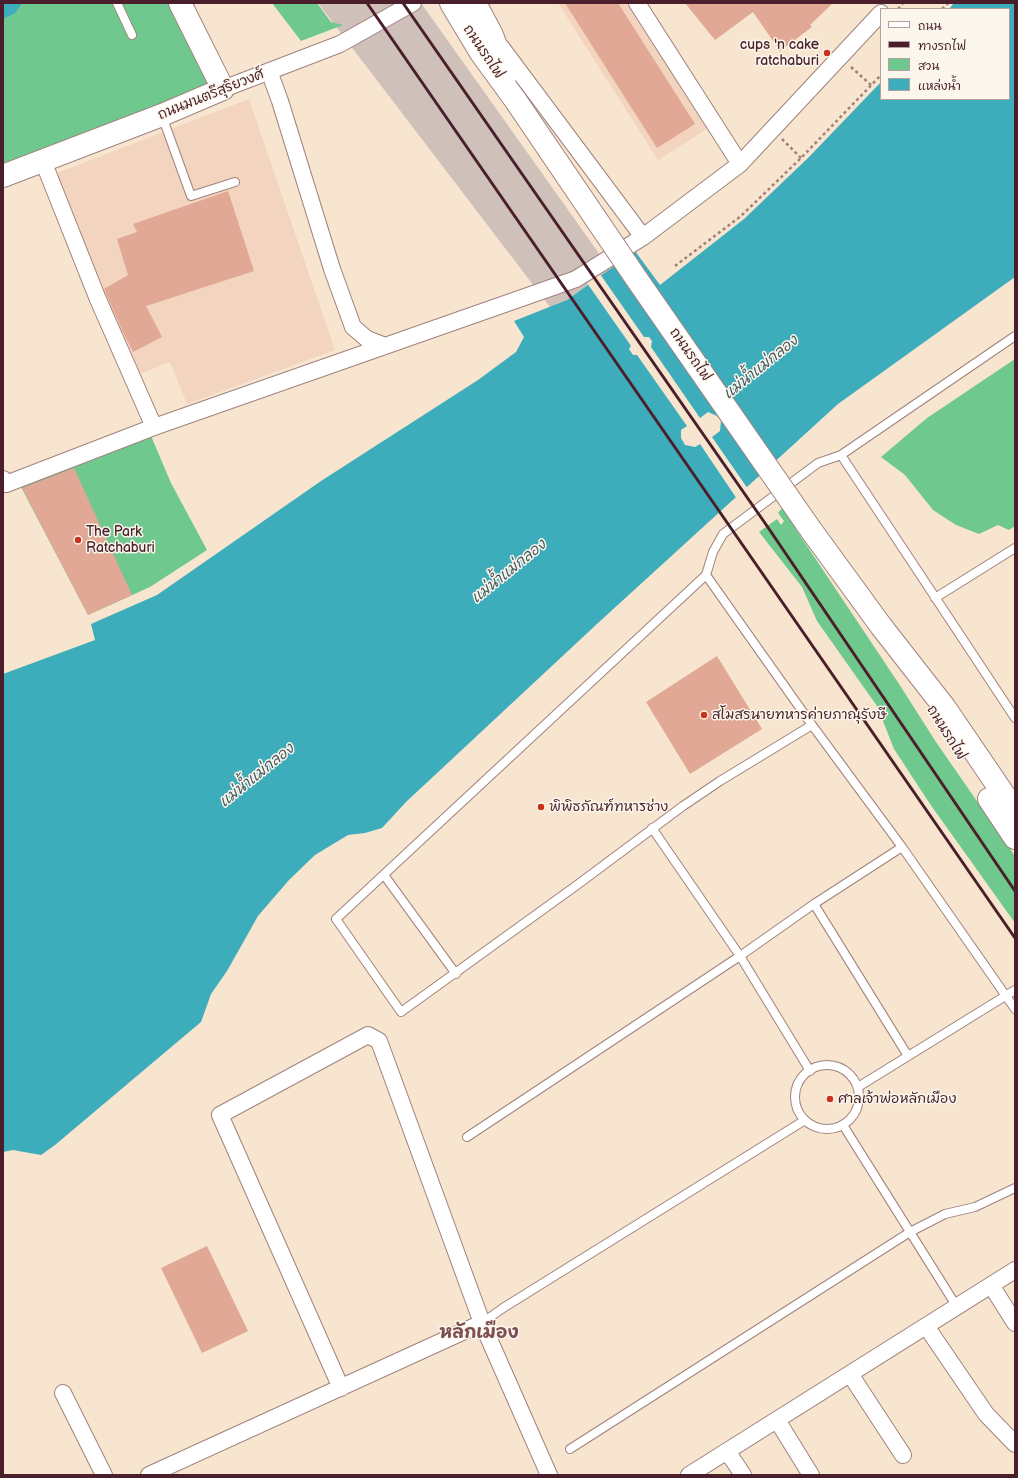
<!DOCTYPE html>
<meta charset="utf-8">
<style>
body{margin:0}
#map{position:relative;width:1018px;height:1478px;overflow:hidden;background:#f7e5cf;font-family:"Balsamiq Sans","Playpen Sans Thai",sans-serif}
canvas{display:block}
.frame{position:absolute;inset:0;border:4px solid #4a1f2b;pointer-events:none}
.legend{position:absolute;left:880px;top:8px;width:130px;height:92px;box-sizing:border-box;background:#fbf7ec;border:1px solid #b4a19f;margin:0;padding:5px 7px;list-style:none;font-size:12px;color:#4a1f2b}
.legend li{display:flex;align-items:center;gap:8px;height:20px}
.legend b{width:20px;border:1px solid #b4a19f}
</style>
<div id="map">
<canvas width="1018" height="1478"></canvas>
<div class="frame"></div>
<ul class="legend">
<li><b style="height:5px;background:#fff"></b>ถนน</li>
<li><b style="height:5px;background:#4a1f2b"></b>ทางรถไฟ</li>
<li><b style="height:11px;background:#6fc88e"></b>สวน</li>
<li><b style="height:11px;background:#3eadbb"></b>แหล่งน้ำ</li>
</ul>
</div>
<script>
const c = document.querySelector('canvas').getContext('2d');
c.lineJoin = 'round';
function fill(path, color) {
  c.fillStyle = color;
  c.fill(path, 'evenodd');
}
function toPath(rows) {
  const path = new Path2D();
  for (const r of rows) {
    if (r.length === 3) {
      path.moveTo(r[0] + r[2], r[1]);
      path.arc(r[0], r[1], r[2], 0, 2 * Math.PI);
      continue;
    }
    path.moveTo(r[0], r[1]);
    for (let i = 2; i < r.length; i += 2) path.lineTo(r[i], r[i + 1]);
  }
  return path;
}
function strokePath(path, color, width, dash) {
  c.strokeStyle = color;
  c.lineWidth = width;
  c.lineCap = dash ? 'butt' : 'round';
  c.setLineDash(dash || []);
  c.stroke(path);
}
function label(font, color, halo, rows, align = 'center') {
  c.font = font + ' "Balsamiq Sans","Playpen Sans Thai",sans-serif';
  c.lineWidth = 3;
  c.setLineDash([]);
  c.textBaseline = 'middle';
  c.strokeStyle = halo;
  c.fillStyle = color;
  for (const [text, x, y, turn = 0] of rows) {
    c.save();
    c.translate(x, y);
    c.rotate((+turn || 0) * Math.PI / 180);
    c.textAlign = isNaN(turn) ? turn : align;
    if (halo) c.strokeText(text, 0, 0);
    c.fillText(text, 0, 0);
    c.restore();
  }
}
fill(toPath([
 [558,3,627,3,707,129,658,160],
 [249,99,335,350,187,404,170,362,140,374,97,284,52,175]
]), '#f3d4be');
fill(toPath([
 [318,3,421,3,610,269,567,300,550,307]
]), '#cfc0ba');
fill(toPath([
 [3,3,176,3,223,89,3,176],
 [272,3,317,3,331,22,343,25,301,41],
 [1015,359,1015,526,1009,530,998,525,979,534,956,525,933,510,905,475,881,457,927,418],
 [151,436,171,483,207,550,150,587,88,615,20,485],
 [785,504,797,524,795,528,901,687,936,742,1015,856,1015,923,930,804,894,749,877,706,817,621,802,587,759,532,777,519,781,525,784,521,778,513]
]), '#6fc88e');
fill(toPath([
 [3,3,20,3,21,5,15,13,3,19],
 [954,3,1015,3,1015,277,838,404,598,623,406,802,382,828,365,833,348,835,315,855,289,880,258,916,227,971,211,994,201,1022,55,1145,41,1155,13,1150,3,1152,3,674,95,640,91,624,157,595,321,481,478,380,516,352,524,337,514,321,567,300,635,251,660,285,744,219,808,158,881,82,881,99,1009,99,1009,9,949,9]
]), '#3eadbb');
fill(toPath([
 [600,274,644,337,649,337,652,341,651,347,700,418,708,412,717,416,721,421,720,431,712,437,748,489,737,499,700,444,695,447,685,445,681,438,681,430,687,426,637,355,633,355,629,349,631,346,587,283]
]), '#f7e5cf');
fill(toPath([
 [565,3,618,3,695,124,657,148],
 [685,3,833,3,810,25,812,27,780,51,753,12,715,40],
 [228,191,254,271,146,306,162,337,133,352,123,332,104,289,128,275,117,239,137,232,133,224],
 [74,468,132,595,88,615,22,488],
 [717,656,762,729,690,774,646,702],
 [207,1246,248,1331,202,1353,161,1268]
]), '#e0a895');
const service = toPath([
 [117,3,132,35],
 [162,116,191,196,235,182],
 [841,455,1015,718],
 [706,575,812,725,902,847,1015,1009],
 [935,598,1015,548],
 [812,725,720,781,683,806,577,885,401,1012,336,919,706,575,713,552,723,534,818,463,841,455,1015,336],
 [652,828,740,956,810,1071],
 [384,875,456,974],
 [814,904,908,1056],
 [827,1097,32],
 [858,1087,1015,990],
 [843,1125,957,1307],
 [467,1137,740,956,814,904,902,847],
 [482,1323,503,1308,805,1120],
 [570,1449,910,1232,945,1214,975,1207,1015,1188]
]);
const minor = toPath([
 [637,3,740,164],
 [501,47,643,237],
 [269,71,280,101,332,269,353,327,367,339,385,346,576,279,643,237,740,164,881,13],
 [223,89,340,44,413,3],
 [43,161,97,297,154,427],
 [3,479,6,484,154,427,385,346],
 [991,1285,1015,1323],
 [926,1326,986,1414,1015,1444],
 [850,1374,903,1455],
 [341,1388,220,1115,368,1035,379,1041,482,1323,549,1475],
 [63,1393,104,1475],
 [777,1420,811,1475],
 [727,1451,743,1475],
 [149,1475,482,1323],
 [689,1475,1015,1270]
]);
const secondary = toPath([
 [451,3,481,53,516,101],
 [475,3,492,35,506,75],
 [3,176,162,115,223,89,180,3],
 [811,530,881,626,945,708,1015,811],
 [989,799,1015,838]
]);
strokePath(service, '#a0827d', 10);
strokePath(minor, '#a0827d', 18);
strokePath(secondary, '#a0827d', 24);
strokePath(toPath([
 [898,9,903,3],
 [942,9,948,3],
 [851,67,871,85],
 [782,139,801,158],
 [675,266,741,216,801,158,881,75]
]), '#a0827d', 2.5, [3, 3]);
strokePath(service, '#fff', 8);
strokePath(minor, '#fff', 16);
strokePath(secondary, '#fff', 22);
strokePath(toPath([
 [367,3,1015,938],
 [403,3,767,526,1015,891]
]), '#4a1f2b', 3);
const secondaryBridge = toPath([
 [516,101,636,278,811,530]
]);
strokePath(secondaryBridge, '#a0827d', 24, []);
strokePath(secondaryBridge, '#fff', 22);
for (const [x, y, r, color] of [
 [827,53,4,"#c8321e"],
 [78,540,4,"#c8321e"],
 [704,715,4,"#c8321e"],
 [541,807,4,"#c8321e"],
 [830,1099,4,"#c8321e"]
]) {
  const dot = new Path2D();
  dot.arc(x, y, r, 0, 2 * Math.PI);
  c.fillStyle = color;
  c.fill(dot);
  strokePath(dot, '#fbf7ec', 1.5);
}
label('14px', '#4a1f2b', '#fbf7ec', [
 ["cups 'n cake",819,45,"right"],
 ["ratchaburi",819,61,"right"],
 ["The Park",86,532],
 ["Ratchaburi",86,548],
 ["สโมสรนายทหารค่ายภาณุรังษี",712,715],
 ["พิพิธภัณฑ์ทหารช่าง",549,807],
 ["ศาลเจ้าพ่อหลักเมือง",838,1099]
], 'left');
label('14px', '#4a1f2b', '#fbf7ec', [
 ["ถนนรถไฟ",483,52,56],
 ["ถนนมนตรีสุริยวงศ์",211,95,-22],
 ["ถนนรถไฟ",690,355,55],
 ["ถนนรถไฟ",946,733,58]
]);
label('italic 15px', '#455865', '#fbf7ec', [
 ["แม่น้ำแม่กลอง",761,368,-39],
 ["แม่น้ำแม่กลอง",509,572,-39],
 ["แม่น้ำแม่กลอง",257,776,-39]
]);
label('bold 18px', '#7e4f50', '#fbf7ec', [
 ["หลักเมือง",479,1333]
]);
</script>
